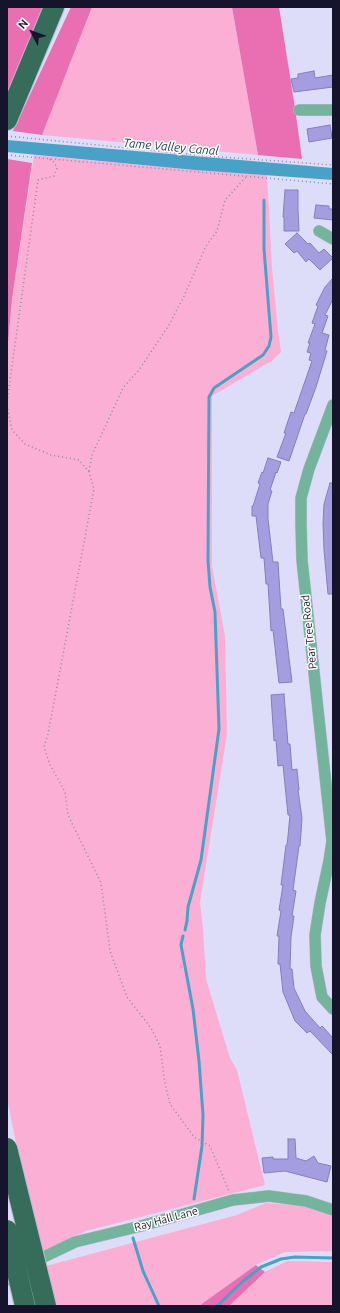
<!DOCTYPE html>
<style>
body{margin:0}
#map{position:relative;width:340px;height:1313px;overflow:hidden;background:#deddf9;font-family:Ubuntu,sans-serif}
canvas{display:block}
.frame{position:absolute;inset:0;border:8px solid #16132c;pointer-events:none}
.north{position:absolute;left:12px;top:12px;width:40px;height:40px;-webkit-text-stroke:3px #fff;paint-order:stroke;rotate:311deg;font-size:11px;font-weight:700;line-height:16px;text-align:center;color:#16132c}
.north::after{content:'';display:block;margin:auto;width:14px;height:18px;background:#16132c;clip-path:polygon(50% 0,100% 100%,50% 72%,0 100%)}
</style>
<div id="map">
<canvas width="340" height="1313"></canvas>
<div class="frame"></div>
<div class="north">N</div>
</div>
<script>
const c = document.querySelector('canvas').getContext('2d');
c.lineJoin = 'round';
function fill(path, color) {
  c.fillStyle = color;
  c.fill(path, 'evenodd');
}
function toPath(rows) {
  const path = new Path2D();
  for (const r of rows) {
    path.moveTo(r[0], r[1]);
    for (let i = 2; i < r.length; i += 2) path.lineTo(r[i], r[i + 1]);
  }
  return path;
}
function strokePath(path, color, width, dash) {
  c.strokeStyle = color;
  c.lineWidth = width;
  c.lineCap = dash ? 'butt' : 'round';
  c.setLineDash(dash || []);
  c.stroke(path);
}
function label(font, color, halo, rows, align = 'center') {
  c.font = font + ' Ubuntu,sans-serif';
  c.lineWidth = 3;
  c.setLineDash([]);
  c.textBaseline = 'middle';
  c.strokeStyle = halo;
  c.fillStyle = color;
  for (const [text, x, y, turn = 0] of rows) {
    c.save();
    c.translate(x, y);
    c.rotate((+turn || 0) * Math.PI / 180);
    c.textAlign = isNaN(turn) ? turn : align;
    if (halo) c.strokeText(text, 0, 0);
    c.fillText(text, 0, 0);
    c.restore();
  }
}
fill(toPath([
 [92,7,232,7,258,155,42,135],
 [34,155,195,170,267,175,272,268,278,331,281,352,273,360,212,396,212,566,225,636,227,734,200,902,203,929,206,979,230,1058,237,1070,265,1185,86,1231,42,1251,17,1148,7,1098,7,355,12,299],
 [266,1203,306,1206,333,1217,333,1251,285,1252,256,1265,203,1303,200,1306,56,1306,46,1266,237,1215],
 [287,1261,333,1262,333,1306,229,1306,265,1272]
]), '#fbafd4');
fill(toPath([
 [7,7,44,7,7,94],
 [71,7,92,7,42,135,13,131],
 [232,7,279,7,295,108,302,159,258,155],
 [7,159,32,163,12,299,7,355],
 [256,1265,265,1272,229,1306,200,1306,203,1303]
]), '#e96fb2');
fill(toPath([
 [7,140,333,168,333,180,195,170,7,152]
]), '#48a2c7');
strokePath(toPath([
 [185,930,187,921,188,907,201,860,219,729,215,612,210,587,208,561,209,397,214,388,263,355,269,346,271,337,264,249,264,200],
 [183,936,181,945,193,1009,199,1061,203,1115,202,1146,194,1199],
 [133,1238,143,1271,159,1306],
 [217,1306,242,1282,261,1267,281,1259,295,1257,333,1258]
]), '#48a2c7', 3);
const building = toPath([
 [314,71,315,78,333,75,333,87,294,92,291,79,298,78,298,74,314,71],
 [330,125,332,138,309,142,307,129,330,125],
 [285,190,298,190,298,210,299,231,284,231,284,217,283,217,285,190],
 [316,205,329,206,329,209,333,209,333,220,314,218,316,205],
 [297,233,308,244,310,243,319,253,324,249,333,258,320,270,309,259,306,262,297,251,294,253,285,244,297,233],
 [333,278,333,299,325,315,328,316,322,333,329,335,325,350,327,351,316,387,306,414,305,414,289,461,277,457,286,433,284,433,291,412,294,413,312,361,309,360,311,353,307,352,310,343,308,343,315,324,312,323,318,306,316,305,325,287,333,278],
 [268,458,281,462,277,473,276,472,270,490,272,491,268,504,268,519,273,562,278,562,281,609,283,609,292,682,279,683,273,630,271,631,268,584,266,584,264,558,261,558,256,516,252,516,252,506,253,506,260,484,258,483,262,472,263,473,268,458],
 [330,483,333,483,333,594,328,594,324,550,323,523,324,504,330,483],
 [284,694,288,744,290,744,292,770,297,769,299,790,298,790,302,818,301,833,300,846,299,846,293,890,296,891,292,916,294,916,291,937,290,969,292,969,294,988,305,1011,320,1028,322,1026,333,1038,333,1055,310,1031,307,1033,295,1021,283,992,280,964,278,964,279,936,277,936,281,911,279,910,283,885,281,885,286,845,287,845,288,836,290,815,288,815,283,765,278,766,276,740,274,741,271,695,284,694],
 [288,1139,295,1139,296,1158,306,1161,314,1156,318,1163,331,1166,327,1182,285,1171,264,1173,262,1158,273,1157,273,1159,288,1159,288,1139]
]);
fill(building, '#a49de0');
strokePath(building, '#847dbe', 1);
const street = toPath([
 [299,110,333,110],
 [319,231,333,239],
 [333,405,309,469,301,498,301,524,302,560,332,841,329,861,333,861],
 [329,861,320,903,315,935,316,966,322,997,333,1009],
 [7,1280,29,1264,75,1242,141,1226,233,1200,269,1196,306,1201,333,1210]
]);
const highway = toPath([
 [7,120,54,7]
]);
strokePath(street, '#bab9d4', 12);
strokePath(highway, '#bab9d4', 22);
strokePath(toPath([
 [7,136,208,156,333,165],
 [7,155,333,184],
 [7,402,38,180,54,176,57,168,54,162,49,159],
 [7,405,12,430,25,444,51,455,79,460,89,472,94,489,62,660,48,734,44,747,50,765,65,792,68,815,101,883,110,951,127,997,151,1028,160,1046,165,1084,170,1104,194,1137,210,1146,229,1191],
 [89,471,92,455,123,388,139,370,169,325,184,296,206,246,217,231,225,200,246,177]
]), '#8c8ba5', 1.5, [1, 3]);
strokePath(street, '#74b49c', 11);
strokePath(highway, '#366d5a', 20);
const highwayBridge = toPath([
 [7,1148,46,1306],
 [7,1230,25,1306]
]);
strokePath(highwayBridge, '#bab9d4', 22, []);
strokePath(highwayBridge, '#366d5a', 20);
label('11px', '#16132c', '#fff', [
 ["Pear Tree Road",309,632,-96],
 ["Ray Hall Lane",166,1219,-15]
]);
label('italic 12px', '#233f4b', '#fff', [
 ["Tame Valley Canal",171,147,5]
]);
</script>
